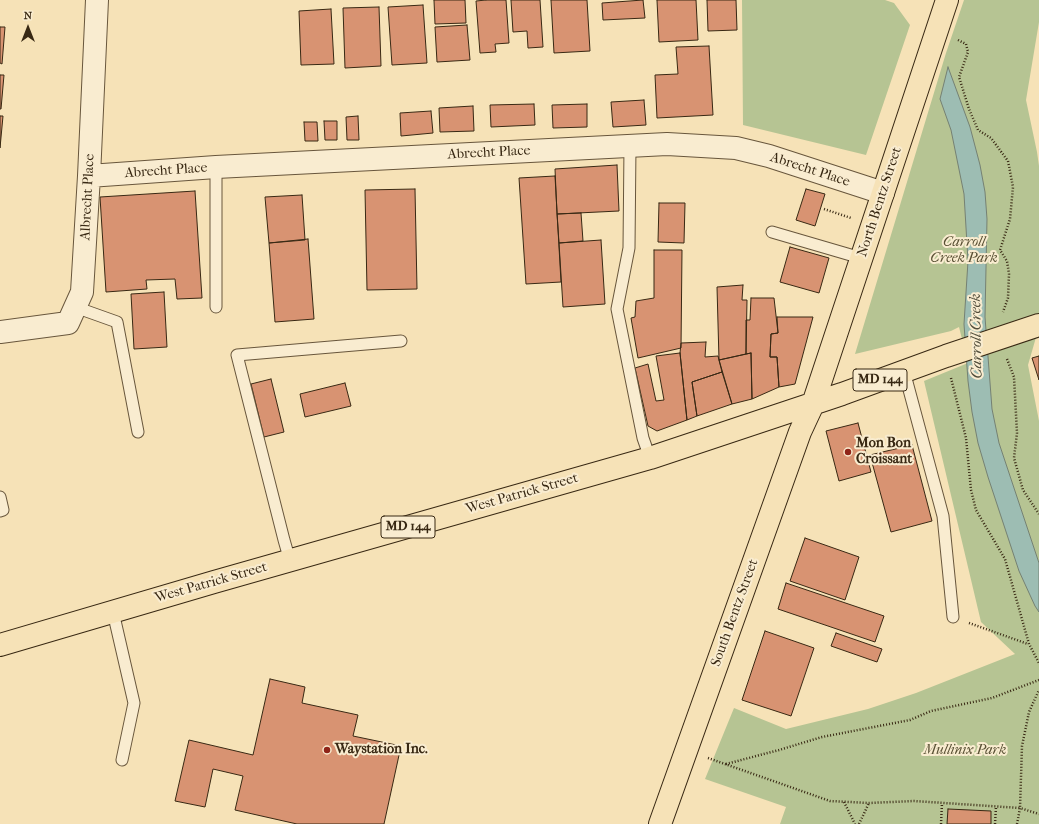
<!DOCTYPE html>
<style>
body{margin:0}
#map{position:relative;width:1039px;height:824px;overflow:hidden;background:#f6e2b7;font-family:"IM FELL French Canon",serif}
canvas{display:block}
.north{position:absolute;left:8px;top:8px;width:40px;height:40px;-webkit-text-stroke:3px #f9ecd0;paint-order:stroke;rotate:0deg;font-size:11px;font-weight:700;line-height:16px;text-align:center;color:#382813}
.north::after{content:'';display:block;margin:auto;width:14px;height:18px;background:#382813;clip-path:polygon(50% 0,100% 100%,50% 72%,0 100%)}
</style>
<div id="map">
<canvas width="1039" height="824"></canvas>
<div class="north">N</div>
</div>
<script>
const c = document.querySelector('canvas').getContext('2d');
c.lineJoin = 'round';
function fill(path, color) {
  c.fillStyle = color;
  c.fill(path, 'evenodd');
}
function toPath(rows) {
  const path = new Path2D();
  for (const r of rows) {
    path.moveTo(r[0], r[1]);
    for (let i = 2; i < r.length; i += 2) path.lineTo(r[i], r[i + 1]);
  }
  return path;
}
function strokePath(path, color, width, dash) {
  c.strokeStyle = color;
  c.lineWidth = width;
  c.lineCap = dash ? 'butt' : 'round';
  c.setLineDash(dash || []);
  c.stroke(path);
}
function label(font, color, halo, rows, align = 'center') {
  c.font = font + ' "IM FELL French Canon",serif';
  c.lineWidth = 4;
  c.setLineDash([]);
  c.textBaseline = 'middle';
  c.strokeStyle = halo;
  c.fillStyle = color;
  for (const [text, x, y, turn = 0] of rows) {
    c.save();
    c.translate(x, y);
    c.rotate((+turn || 0) * Math.PI / 180);
    c.textAlign = isNaN(turn) ? turn : align;
    if (halo) c.strokeText(text, 0, 0);
    c.fillText(text, 0, 0);
    c.restore();
  }
}
fill(toPath([
 [742,0,885,0,894,3,910,25,866,155,743,125],
 [964,0,1039,0,1039,22,1026,100,1037,152,1039,166,1039,327,1028,365,1039,421,1039,824,780,824,786,807,705,779,734,708,786,729,868,709,916,693,1015,654,981,622,924,381,968,363,959,327,951,331,855,354,946,53]
]), '#b6c493');
const water = toPath([
 [948,67,970,127,980,165,985,192,987,219,985,317,992,409,999,443,1039,563,1039,612,1035,606,1019,571,988,477,978,443,972,412,968,381,964,324,968,261,964,194,951,130,940,99,948,67]
]);
fill(water, '#9dbdb3');
strokePath(water, '#758173', 1);
const building = toPath([
 [434,0,465,0,466,23,435,24,434,0],
 [486,0,506,0,509,43,495,44,496,52,480,53,476,1,486,0],
 [511,0,540,0,543,47,528,48,527,31,513,32,511,0],
 [551,0,587,0,590,51,554,53,551,0],
 [643,0,645,18,603,20,602,3,643,0],
 [657,0,696,0,698,40,659,42,657,0],
 [707,0,736,0,737,30,708,31,707,0],
 [423,5,427,63,392,65,388,7,423,5],
 [379,7,381,66,345,68,343,8,379,7],
 [331,9,334,64,301,65,299,11,331,9],
 [467,25,470,60,437,62,435,27,467,25],
 [0,27,5,27,2,64,0,63,0,27],
 [709,46,713,115,657,118,655,75,678,74,676,47,709,46],
 [0,75,4,75,1,109,0,109,0,75],
 [644,100,646,125,613,127,611,102,644,100],
 [534,104,535,125,491,127,490,105,534,104],
 [587,104,587,127,553,128,552,105,587,104],
 [473,106,474,131,440,132,439,108,473,106],
 [431,111,433,133,401,136,400,113,431,111],
 [0,116,3,116,0,148,0,116],
 [358,116,359,140,347,140,346,117,358,116],
 [324,121,337,121,337,140,325,140,324,121],
 [304,122,317,122,318,141,305,141,304,122],
 [617,165,619,211,557,214,555,169,617,165],
 [555,176,561,282,526,284,519,178,555,176],
 [415,189,417,289,367,290,365,190,415,189],
 [806,189,825,194,815,226,796,220,806,189],
 [195,191,202,298,177,299,175,279,146,280,147,289,106,292,100,197,195,191],
 [302,195,305,240,269,243,265,197,302,195],
 [659,203,685,203,684,243,658,242,659,203],
 [581,213,583,241,559,243,557,214,581,213],
 [308,239,314,319,275,322,269,243,308,239],
 [601,240,605,304,563,307,559,243,601,240],
 [790,247,829,258,819,293,780,282,790,247],
 [654,250,682,250,681,348,638,358,631,318,635,317,636,301,654,298,654,250],
 [743,285,742,300,747,300,746,354,719,360,717,287,743,285],
 [164,292,167,347,134,349,131,294,164,292],
 [751,298,774,298,778,333,771,334,770,357,777,357,779,387,752,399,751,353,746,354,746,320,750,320,751,298],
 [777,317,813,317,795,384,779,387,777,357,770,357,771,334,778,333,777,317],
 [706,342,705,357,718,356,722,372,692,382,697,416,687,420,680,353,681,343,706,342],
 [680,353,687,420,657,431,648,426,635,368,648,364,656,401,664,400,656,356,680,353],
 [751,353,752,399,732,404,719,360,751,353],
 [1039,356,1039,380,1032,358,1039,356],
 [722,372,732,404,697,416,692,382,722,372],
 [271,379,284,432,264,437,251,384,271,379],
 [345,383,351,406,305,417,300,394,345,383],
 [858,423,871,472,839,481,826,431,858,423],
 [912,445,932,521,891,532,870,455,912,445],
 [805,538,859,557,845,600,790,581,805,538],
 [786,583,884,616,875,642,778,609,786,583],
 [765,631,814,648,791,716,742,700,765,631],
 [836,633,882,649,877,662,831,646,836,633],
 [270,679,305,687,302,703,358,715,353,736,401,746,384,824,297,824,235,810,243,776,213,769,205,807,175,801,189,740,253,755,270,679],
 [948,809,991,811,991,824,947,824,948,809]
]);
fill(building, '#d89372');
strokePath(building, '#382813', 1);
const lane = toPath([
 [630,146,629,248,617,309,643,438,650,458],
 [216,167,216,307],
 [772,232,861,258],
 [75,307,117,322,138,432],
 [904,371,943,516,953,617],
 [0,497,3,510,0,511],
 [290,561,284,540,237,355,401,341],
 [113,612,134,703,122,760]
]);
const street = toPath([
 [89,176,216,167,667,144,736,148,769,156,883,193],
 [0,332,68,323,82,292,89,176,97,0]
]);
const primary = toPath([
 [0,645,214,582,650,458,842,394,946,356,1039,325],
 [660,824,800,432,813,404,947,0]
]);
strokePath(lane, '#68563c', 13);
strokePath(street, '#68563c', 24);
strokePath(primary, '#382813', 24);
strokePath(toPath([
 [958,40,966,44,968,52,959,77,969,109,978,130,991,138,1008,161,1013,187,1010,219,1000,250,1007,261,1009,274,1008,298,1003,312],
 [824,209,851,218],
 [1007,359,1014,377,1017,433,1014,458,1023,490,1039,514],
 [951,378,966,438,971,490,976,510,1005,559,1029,644,1039,663],
 [969,623,1028,644],
 [708,758,830,801,869,803,914,801,1020,808,1022,746,1029,712,1039,690],
 [726,764,779,750,822,737,910,720,931,711,992,698,1039,680],
 [844,802,855,824],
 [859,824,869,803],
 [941,824,942,803],
 [995,824,996,807],
 [1017,824,1020,808,1039,814]
]), '#382813', 2.5, [1, 2]);
strokePath(lane, '#f9ecd0', 11);
strokePath(street, '#f9ecd0', 22);
strokePath(primary, '#f6e2b7', 22);
for (const [x, y, r, color] of [
 [848,452,4,"#8f2418"],
 [327,750,4,"#8f2418"]
]) {
  const dot = new Path2D();
  dot.arc(x, y, r, 0, 2 * Math.PI);
  c.fillStyle = color;
  c.fill(dot);
  strokePath(dot, '#f9ecd0', 1.5);
}
for (const [x, y, w] of [
 [880,380,54],
 [408,527,54]
]) {
  const box = new Path2D();
  box.roundRect(x - w / 2, y - 11, w, 22, 3);
  c.fillStyle = '#f9ecd0';
  c.fill(box);
  strokePath(box, '#382813', 1);
}
label('bold 13px', '#382813', null, [
 ["MD 144",880,380],
 ["MD 144",408,527]
]);
label('14px', '#382813', '#f9ecd0', [
 ["Abrecht Place",489,153,-3],
 ["Abrecht Place",810,170,18],
 ["Abrecht Place",166,171,-4],
 ["Albrecht Place",88,197,-87],
 ["North Bentz Street",880,202,-72],
 ["West Patrick Street",522,494,-16],
 ["West Patrick Street",211,583,-16],
 ["South Bentz Street",735,613,-70]
]);
label('italic 14px', '#584f33', '#f9ecd0', [
 ["Carroll",964,243],
 ["Creek Park",964,259],
 ["Mullinix Park",965,751]
]);
label('bold 14px', '#382813', '#f9ecd0', [
 ["Mon Bon",856,444],
 ["Croissant",856,460],
 ["Waystation Inc.",335,750]
], 'left');
label('italic 15px', '#514d3b', '#f9ecd0', [
 ["Carroll Creek",977,336,-91]
]);
</script>
